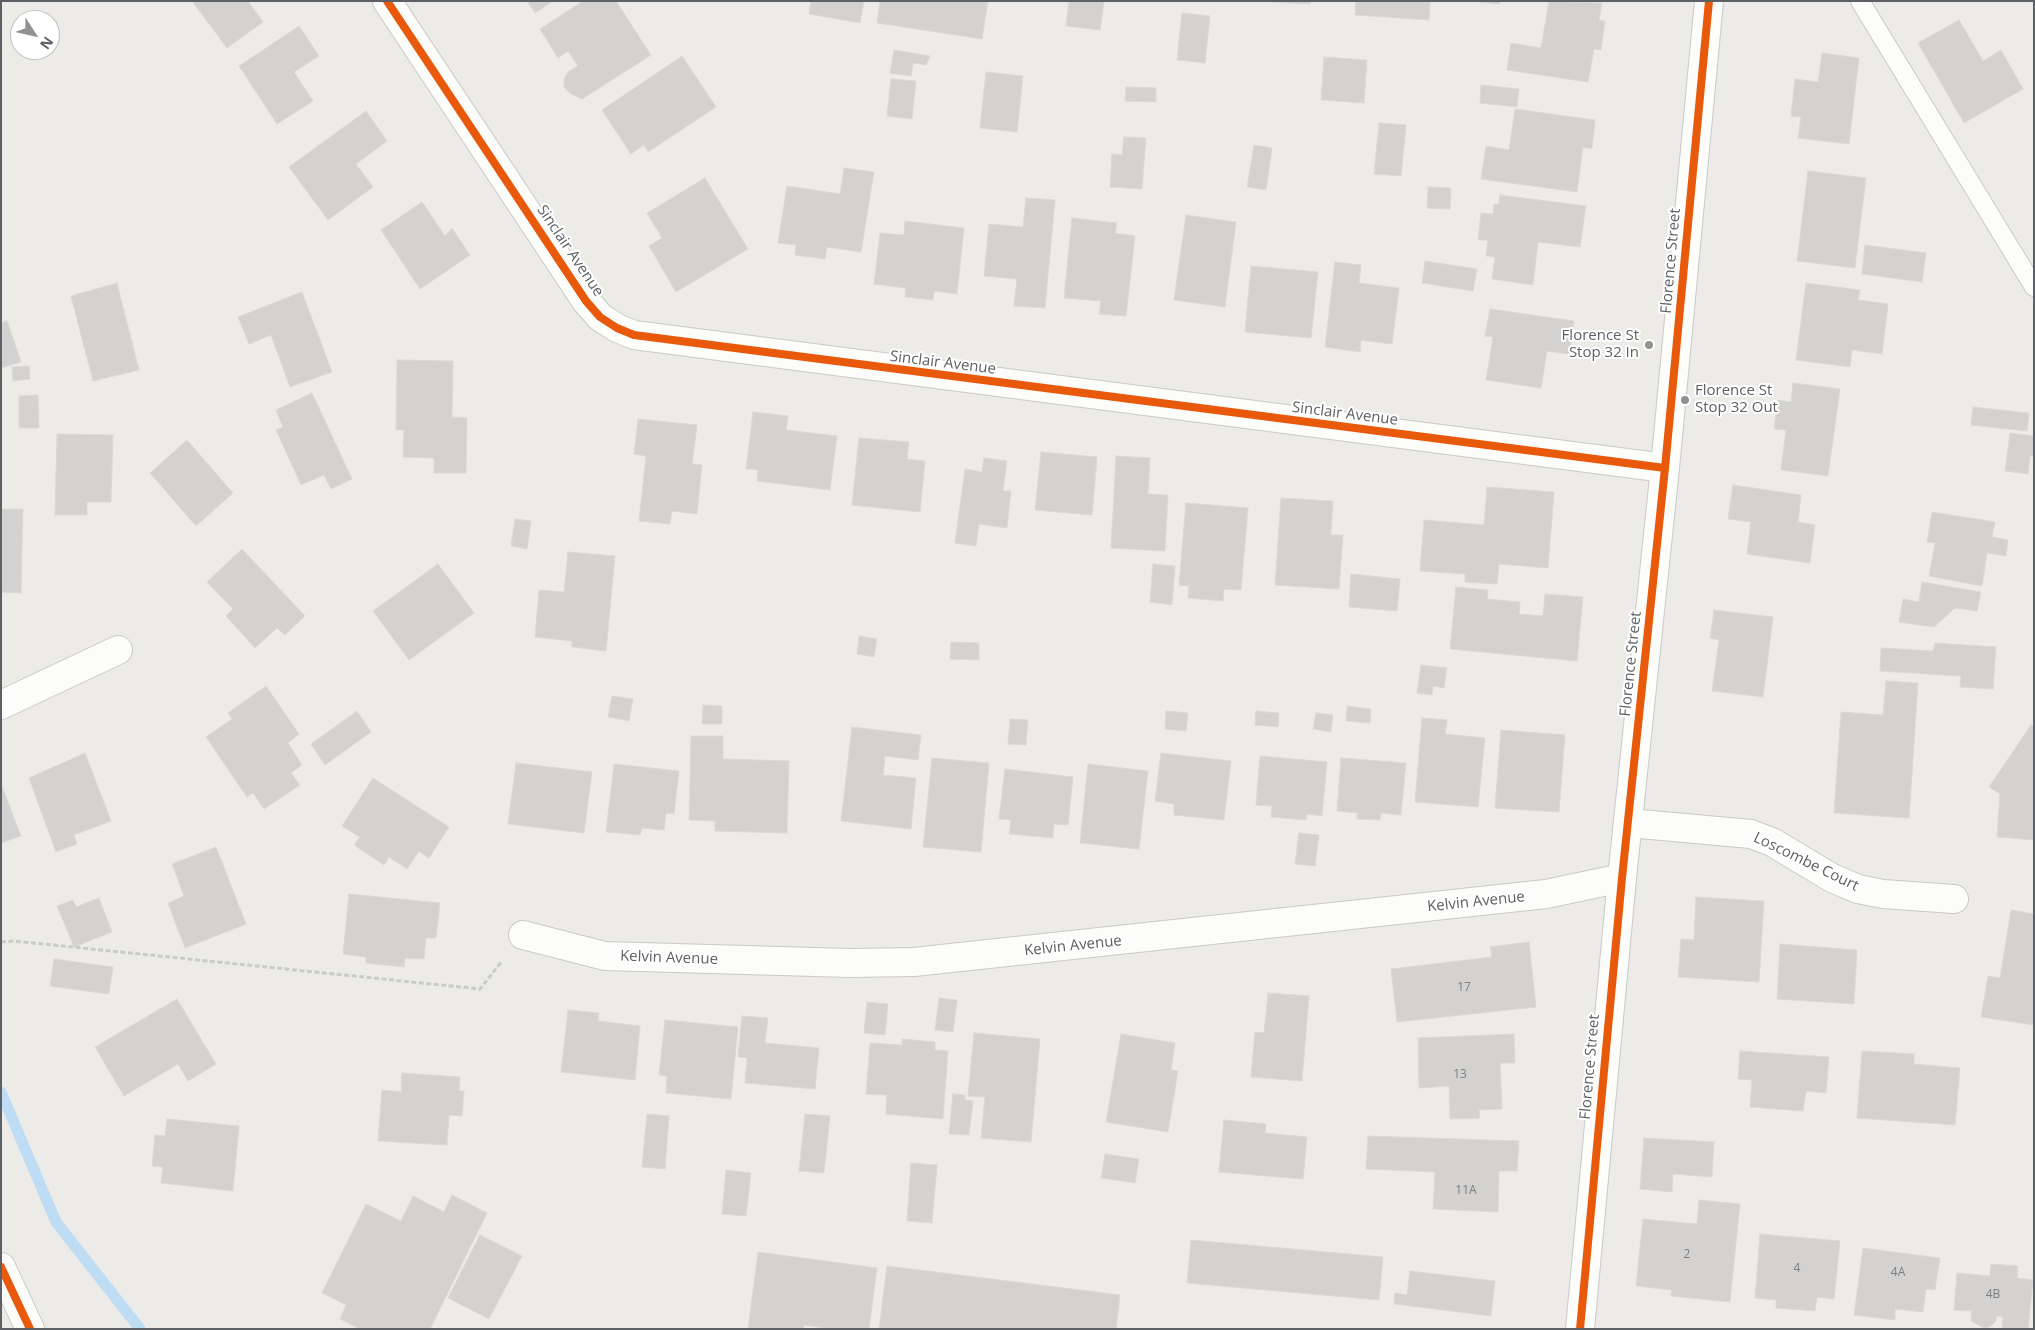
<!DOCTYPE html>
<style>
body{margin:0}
#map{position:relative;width:2035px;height:1330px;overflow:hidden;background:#ecebe7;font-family:"Open Sans",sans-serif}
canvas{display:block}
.frame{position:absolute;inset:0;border:2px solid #5d6064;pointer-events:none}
.north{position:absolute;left:10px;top:10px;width:50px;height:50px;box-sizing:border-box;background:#fff;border:1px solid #bebfc1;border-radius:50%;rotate:125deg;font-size:14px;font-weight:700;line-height:20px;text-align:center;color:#5d6064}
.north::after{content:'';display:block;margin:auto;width:18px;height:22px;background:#8f9192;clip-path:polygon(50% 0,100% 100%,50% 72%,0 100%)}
</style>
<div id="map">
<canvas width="2035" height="1330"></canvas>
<div class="frame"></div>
<div class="north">N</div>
</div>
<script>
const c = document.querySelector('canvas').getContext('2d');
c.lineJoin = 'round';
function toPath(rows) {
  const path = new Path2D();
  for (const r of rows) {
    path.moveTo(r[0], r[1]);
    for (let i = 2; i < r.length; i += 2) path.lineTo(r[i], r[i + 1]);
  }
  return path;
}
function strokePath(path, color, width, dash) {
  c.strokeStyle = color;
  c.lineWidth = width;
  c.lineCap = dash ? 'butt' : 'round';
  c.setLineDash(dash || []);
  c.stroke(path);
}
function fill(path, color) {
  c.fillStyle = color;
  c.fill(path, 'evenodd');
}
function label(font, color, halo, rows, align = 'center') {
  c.font = font + ' "Open Sans",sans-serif';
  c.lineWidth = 4;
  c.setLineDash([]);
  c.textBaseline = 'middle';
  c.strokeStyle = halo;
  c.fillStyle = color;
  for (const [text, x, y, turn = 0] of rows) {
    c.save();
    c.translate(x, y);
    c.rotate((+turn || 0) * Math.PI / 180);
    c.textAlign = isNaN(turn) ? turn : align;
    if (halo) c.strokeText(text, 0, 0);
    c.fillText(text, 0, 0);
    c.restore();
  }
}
strokePath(toPath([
 [1,1092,56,1222,140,1329]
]), '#bedcf3', 11);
const building = toPath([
 [192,1,248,1,263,22,227,48,192,1],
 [527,1,553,1,535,13,527,1],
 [583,1,616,1,651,55,582,99,571,94,564,87,564,79,568,72,578,66,568,51,558,58,540,29,583,1],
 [811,1,864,1,860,23,809,14,811,1],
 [880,1,988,1,982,39,877,23,880,1],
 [1069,1,1104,1,1100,30,1066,26,1069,1],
 [1253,1,1310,1,1310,4,1253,1],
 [1356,1,1430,1,1429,20,1355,15,1356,1],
 [1468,1,1500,1,1499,4,1468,1],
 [1549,1,1602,3,1599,20,1605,21,1601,50,1594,49,1588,82,1507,70,1511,43,1541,48,1549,1],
 [1182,13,1210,16,1205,63,1177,60,1182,13],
 [1959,20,1983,61,2001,50,2023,89,1964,123,1918,43,1959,20],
 [299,26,319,56,294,72,313,101,277,124,239,66,299,26],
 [894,50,930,56,926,65,913,63,911,76,890,73,894,50],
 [1822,53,1859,58,1849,144,1798,138,1801,117,1791,116,1795,79,1818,82,1822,53],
 [682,56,716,107,648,152,644,145,631,154,602,110,682,56],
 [1324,57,1367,60,1364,103,1321,100,1324,57],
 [986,72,1023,76,1017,132,980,128,986,72],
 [891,79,916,81,912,119,887,116,891,79],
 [1481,85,1519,89,1517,107,1480,103,1481,85],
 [1126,87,1156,88,1156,102,1125,101,1126,87],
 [1515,109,1595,120,1592,149,1583,147,1577,192,1481,179,1486,146,1509,150,1515,109],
 [366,111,387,141,356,164,373,187,328,220,289,167,366,111],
 [1379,123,1406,125,1401,176,1374,174,1379,123],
 [1124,137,1146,138,1142,189,1110,187,1112,154,1122,155,1124,137],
 [1254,145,1272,148,1266,190,1247,187,1254,145],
 [844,168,874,172,861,252,827,247,825,259,795,255,796,245,778,243,787,186,840,194,844,168],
 [1808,171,1866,178,1855,268,1797,261,1808,171],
 [705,178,748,249,676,292,649,246,662,238,647,213,705,178],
 [1428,187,1451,188,1450,209,1427,208,1428,187],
 [1500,195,1586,206,1580,247,1538,242,1533,285,1492,279,1495,257,1486,256,1488,240,1478,240,1481,213,1493,214,1494,204,1499,204,1500,195],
 [1026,198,1055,200,1045,308,1014,306,1017,279,984,276,989,224,1023,227,1026,198],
 [422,202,445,236,452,228,470,255,420,289,381,230,422,202],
 [1186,215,1236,222,1225,307,1174,300,1186,215],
 [1072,218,1117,223,1115,233,1135,236,1126,316,1099,314,1101,301,1064,298,1072,218],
 [905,221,964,228,957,294,934,291,933,300,905,297,906,288,874,284,880,233,904,235,905,221],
 [1865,245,1926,253,1922,282,1862,274,1865,245],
 [1425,261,1477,269,1473,291,1422,283,1425,261],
 [1335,262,1361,265,1359,283,1399,288,1392,344,1361,340,1360,352,1325,347,1335,262],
 [1251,266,1318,272,1311,338,1245,332,1251,266],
 [117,283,139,370,93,381,71,296,117,283],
 [1806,283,1860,290,1858,300,1888,304,1882,354,1852,350,1850,367,1796,360,1806,283],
 [302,292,332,372,290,387,271,335,249,344,238,317,302,292],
 [1490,309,1574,321,1569,354,1547,351,1541,388,1486,380,1493,337,1485,336,1490,309],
 [7,321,21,362,1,368,1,323,7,321],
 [397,360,453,361,452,417,467,418,466,473,434,473,434,458,403,457,404,430,396,430,397,360],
 [29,366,30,379,13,381,12,367,29,366],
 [1793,383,1840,389,1828,476,1781,470,1786,430,1774,429,1778,400,1791,402,1793,383],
 [312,393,352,479,331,489,324,475,301,485,276,430,283,427,276,410,312,393],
 [38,395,39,428,19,428,19,396,38,395],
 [1973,407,2029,413,2027,431,1971,425,1973,407],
 [753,412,788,416,786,430,837,436,830,490,757,481,758,470,746,469,753,412],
 [638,419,697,425,692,464,702,465,697,514,672,511,670,524,639,521,646,456,634,454,638,419],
 [2010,433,2034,436,2034,456,2030,456,2028,474,2005,471,2010,433],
 [57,434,113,435,111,502,87,502,87,515,55,515,57,434],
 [859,438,909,442,907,459,925,461,920,512,852,505,859,438],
 [187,440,233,493,196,526,150,473,187,440],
 [1041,452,1097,457,1092,515,1035,510,1041,452],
 [1116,456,1150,458,1148,494,1168,495,1165,551,1111,548,1116,456],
 [984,458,1007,461,1003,491,1011,491,1007,528,979,524,976,546,955,543,965,469,982,472,984,458],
 [1733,485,1801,495,1798,522,1815,525,1810,563,1747,554,1751,522,1728,519,1733,485],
 [1487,487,1554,492,1548,568,1499,564,1497,584,1465,582,1465,574,1420,571,1424,520,1484,525,1487,487],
 [1281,498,1333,501,1331,535,1343,535,1339,589,1275,585,1281,498],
 [1186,503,1248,508,1241,590,1224,589,1223,601,1188,598,1189,586,1179,585,1186,503],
 [1,509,23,509,21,593,1,592,1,509],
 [1932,512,1995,522,1992,537,2008,540,2006,556,1987,553,1982,586,1929,576,1935,543,1927,542,1932,512],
 [515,519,531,521,527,549,511,546,515,519],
 [242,549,305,616,285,635,277,628,255,648,226,616,233,609,207,582,242,549],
 [568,552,615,556,606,651,572,647,572,641,535,637,539,590,564,592,568,552],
 [438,564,474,613,409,660,373,611,438,564],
 [1153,564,1175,566,1172,605,1150,602,1153,564],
 [1351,574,1400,579,1397,611,1349,607,1351,574],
 [1922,582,1981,592,1977,611,1955,608,1934,627,1899,622,1903,599,1919,602,1922,582],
 [1456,587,1488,590,1487,599,1520,602,1519,614,1543,616,1545,594,1583,597,1577,661,1450,649,1456,587],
 [1714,610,1773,617,1763,697,1712,691,1719,640,1710,638,1714,610],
 [859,636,877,639,874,657,857,654,859,636],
 [951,642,979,643,979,660,950,659,951,642],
 [1935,643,1996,647,1993,689,1960,687,1961,676,1880,671,1881,648,1933,651,1935,643],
 [1421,665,1447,668,1444,688,1433,686,1432,695,1417,693,1421,665],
 [1886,681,1918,683,1909,818,1834,813,1841,712,1883,715,1886,681],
 [266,686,299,734,288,743,302,765,291,773,300,785,264,809,253,793,247,797,206,737,232,719,228,713,266,686],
 [612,696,633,699,629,721,608,717,612,696],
 [703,705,722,706,722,724,702,724,703,705],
 [1347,706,1371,709,1370,723,1346,721,1347,706],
 [357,711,371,732,325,765,311,744,357,711],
 [1166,711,1188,713,1186,731,1165,729,1166,711],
 [1256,711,1279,713,1278,727,1255,725,1256,711],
 [1316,713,1333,715,1331,732,1313,729,1316,713],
 [1422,718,1447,720,1445,734,1485,738,1478,807,1415,802,1422,718],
 [1010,719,1028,720,1026,745,1008,744,1010,719],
 [2031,725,2034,727,2034,840,1997,837,2000,794,1989,787,2031,725],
 [852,727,921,735,918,760,885,756,883,775,916,778,911,829,841,821,852,727],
 [1501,730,1565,735,1559,812,1495,808,1501,730],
 [691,736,723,736,723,759,789,761,787,833,715,831,715,821,689,820,691,736],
 [85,753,111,821,74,835,77,844,56,852,29,778,85,753],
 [1161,753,1231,761,1224,820,1174,815,1174,804,1155,801,1161,753],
 [1260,756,1327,762,1322,816,1307,814,1306,820,1271,817,1272,806,1256,805,1260,756],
 [932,758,989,763,981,852,923,847,932,758],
 [1341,758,1406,763,1401,815,1381,813,1380,820,1357,819,1357,813,1337,811,1341,758],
 [516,763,592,772,584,833,508,824,516,763],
 [614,764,679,771,674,814,666,813,664,830,642,828,640,835,606,832,614,764],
 [1088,764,1148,771,1139,849,1080,843,1088,764],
 [1005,769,1073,777,1068,825,1054,824,1053,838,1009,834,1011,820,999,819,1005,769],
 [373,778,449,827,429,858,419,851,407,869,389,857,384,865,354,845,360,837,342,826,373,778],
 [1,784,21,836,1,843,1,784],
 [1299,833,1319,835,1315,866,1295,864,1299,833],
 [216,847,246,924,185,948,168,903,184,896,172,864,216,847],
 [349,894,440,903,436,938,426,938,424,959,405,958,404,967,366,963,366,957,343,954,349,894],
 [1696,897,1764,901,1759,982,1678,977,1681,939,1694,940,1696,897],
 [99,898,112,932,74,947,57,906,73,900,76,907,99,898],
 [2011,910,2034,914,2034,1025,1981,1017,1988,976,2000,978,2011,910],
 [1529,942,1536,1007,1397,1022,1391,969,1492,957,1490,947,1529,942],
 [1780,944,1857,950,1854,1004,1777,999,1780,944],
 [54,959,113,967,109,994,50,986,54,959],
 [1268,993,1309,996,1302,1081,1251,1077,1255,1032,1264,1033,1268,993],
 [939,998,957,1000,953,1032,935,1030,939,998],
 [177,999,216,1064,188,1081,178,1064,124,1096,95,1047,177,999],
 [867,1002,888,1004,885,1035,864,1033,867,1002],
 [568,1010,599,1013,598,1021,640,1026,635,1080,561,1072,568,1010],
 [742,1016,768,1018,765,1043,819,1048,815,1089,745,1083,747,1058,738,1057,742,1016],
 [665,1020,738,1027,731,1099,666,1093,667,1076,659,1075,665,1020],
 [974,1033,1040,1039,1031,1142,981,1138,985,1097,968,1096,974,1033],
 [1121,1034,1175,1043,1171,1070,1178,1071,1168,1132,1106,1122,1121,1034],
 [1514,1034,1515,1063,1500,1063,1502,1109,1479,1110,1480,1118,1450,1119,1449,1086,1419,1088,1418,1038,1514,1034],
 [902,1039,935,1042,935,1050,948,1051,943,1119,886,1114,887,1095,866,1094,870,1043,902,1045,902,1039],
 [1740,1051,1829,1057,1826,1093,1806,1091,1803,1111,1750,1107,1752,1080,1738,1079,1740,1051],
 [1862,1051,1914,1054,1914,1064,1960,1068,1955,1125,1857,1118,1862,1051],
 [402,1073,460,1077,459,1091,464,1091,462,1116,449,1115,447,1145,378,1141,382,1090,401,1092,402,1073],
 [953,1094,965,1095,965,1100,973,1101,969,1135,949,1134,953,1094],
 [647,1114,669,1116,665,1169,642,1167,647,1114],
 [805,1114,830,1116,824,1173,799,1171,805,1114],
 [167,1119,239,1126,233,1191,161,1183,163,1167,152,1166,155,1135,165,1136,167,1119],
 [1224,1120,1266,1124,1265,1133,1307,1137,1303,1179,1219,1172,1224,1120],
 [1368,1136,1519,1141,1517,1171,1499,1171,1498,1212,1433,1209,1435,1172,1366,1169,1368,1136],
 [1644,1138,1714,1142,1712,1177,1673,1174,1672,1192,1640,1189,1644,1138],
 [1105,1154,1139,1159,1135,1183,1101,1178,1105,1154],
 [911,1163,937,1165,932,1223,907,1221,911,1163],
 [726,1170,751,1173,746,1216,722,1214,726,1170],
 [452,1195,487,1213,430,1329,360,1329,340,1319,346,1305,322,1293,366,1204,401,1221,413,1196,444,1212,452,1195],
 [1699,1200,1740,1204,1730,1302,1671,1296,1672,1290,1636,1286,1643,1219,1697,1224,1699,1200],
 [1760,1234,1840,1241,1834,1299,1817,1297,1815,1311,1776,1308,1776,1300,1755,1298,1760,1234],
 [480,1235,522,1256,489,1319,448,1298,480,1235],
 [1191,1240,1383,1257,1379,1300,1187,1283,1191,1240],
 [1863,1248,1940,1258,1935,1290,1926,1289,1923,1312,1895,1309,1895,1320,1854,1315,1863,1248],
 [758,1252,877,1268,869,1329,832,1329,804,1325,803,1329,748,1329,758,1252],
 [1991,1264,2018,1266,2017,1278,2033,1280,2028,1329,2002,1329,2003,1317,1997,1316,1996,1321,1990,1327,1984,1328,1971,1321,1972,1311,1954,1310,1957,1273,1990,1276,1991,1264],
 [887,1266,1120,1295,1116,1329,879,1329,887,1266],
 [1410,1271,1495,1281,1491,1316,1394,1304,1395,1293,1407,1295,1410,1271]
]);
fill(building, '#d3d2d0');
strokePath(building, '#dbd9d6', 1);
const lane = toPath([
 [1860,1,2034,287]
]);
const street = toPath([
 [387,1,586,301,600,317,617,328,634,335,1665,468],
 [1,705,118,650],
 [1629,823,1751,834,1772,842,1832,878,1858,889,1883,894,1954,899],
 [523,935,605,956,850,963,914,962,1546,894,1622,878]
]);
const secondary = toPath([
 [1,1267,30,1329],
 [1580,1329,1622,878,1665,468,1709,1]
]);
strokePath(lane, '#c9c9c8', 20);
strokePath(street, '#c9c9c8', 30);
strokePath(secondary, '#c9c9c8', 30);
strokePath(toPath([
 [1,942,14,941,480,989,502,961]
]), '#c8ccc9', 3, [5, 2.5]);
strokePath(lane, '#fcfcfb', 18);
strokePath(street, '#fcfcfb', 28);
strokePath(secondary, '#fcfcfb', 28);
strokePath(toPath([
 [387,1,586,301,600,317,617,328,634,335,1665,468],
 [1,1267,30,1329],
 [1580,1329,1622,878,1665,468,1709,1]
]), '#e8590c', 8);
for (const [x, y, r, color] of [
 [1649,345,5,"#8f9192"],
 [1685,400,5,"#8f9192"]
]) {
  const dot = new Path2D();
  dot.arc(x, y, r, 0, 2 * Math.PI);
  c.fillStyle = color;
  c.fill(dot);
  strokePath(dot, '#fff', 2);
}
label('12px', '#7c7e80', null, [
 ["17",1464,988],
 ["13",1460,1075],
 ["11A",1466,1191],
 ["2",1687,1255],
 ["4",1797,1269],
 ["4A",1898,1273],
 ["4B",1993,1295]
]);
label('15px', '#5d6064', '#fff', [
 ["Sinclair Avenue",570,251,56],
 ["Florence Street",1671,261,-85],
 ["Sinclair Avenue",943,363,7],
 ["Sinclair Avenue",1345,414,7],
 ["Florence Street",1631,664,-84],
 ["Loscombe Court",1806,862,26],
 ["Kelvin Avenue",1476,902,-6],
 ["Kelvin Avenue",1073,946,-6],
 ["Kelvin Avenue",669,958,2],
 ["Florence Street",1590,1067,-85]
]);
label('15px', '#5d6064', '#fff', [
 ["Florence St",1639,336],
 ["Stop 32 In",1639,353],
 ["Florence St",1695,391,"left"],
 ["Stop 32 Out",1695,408,"left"]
], 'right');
</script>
